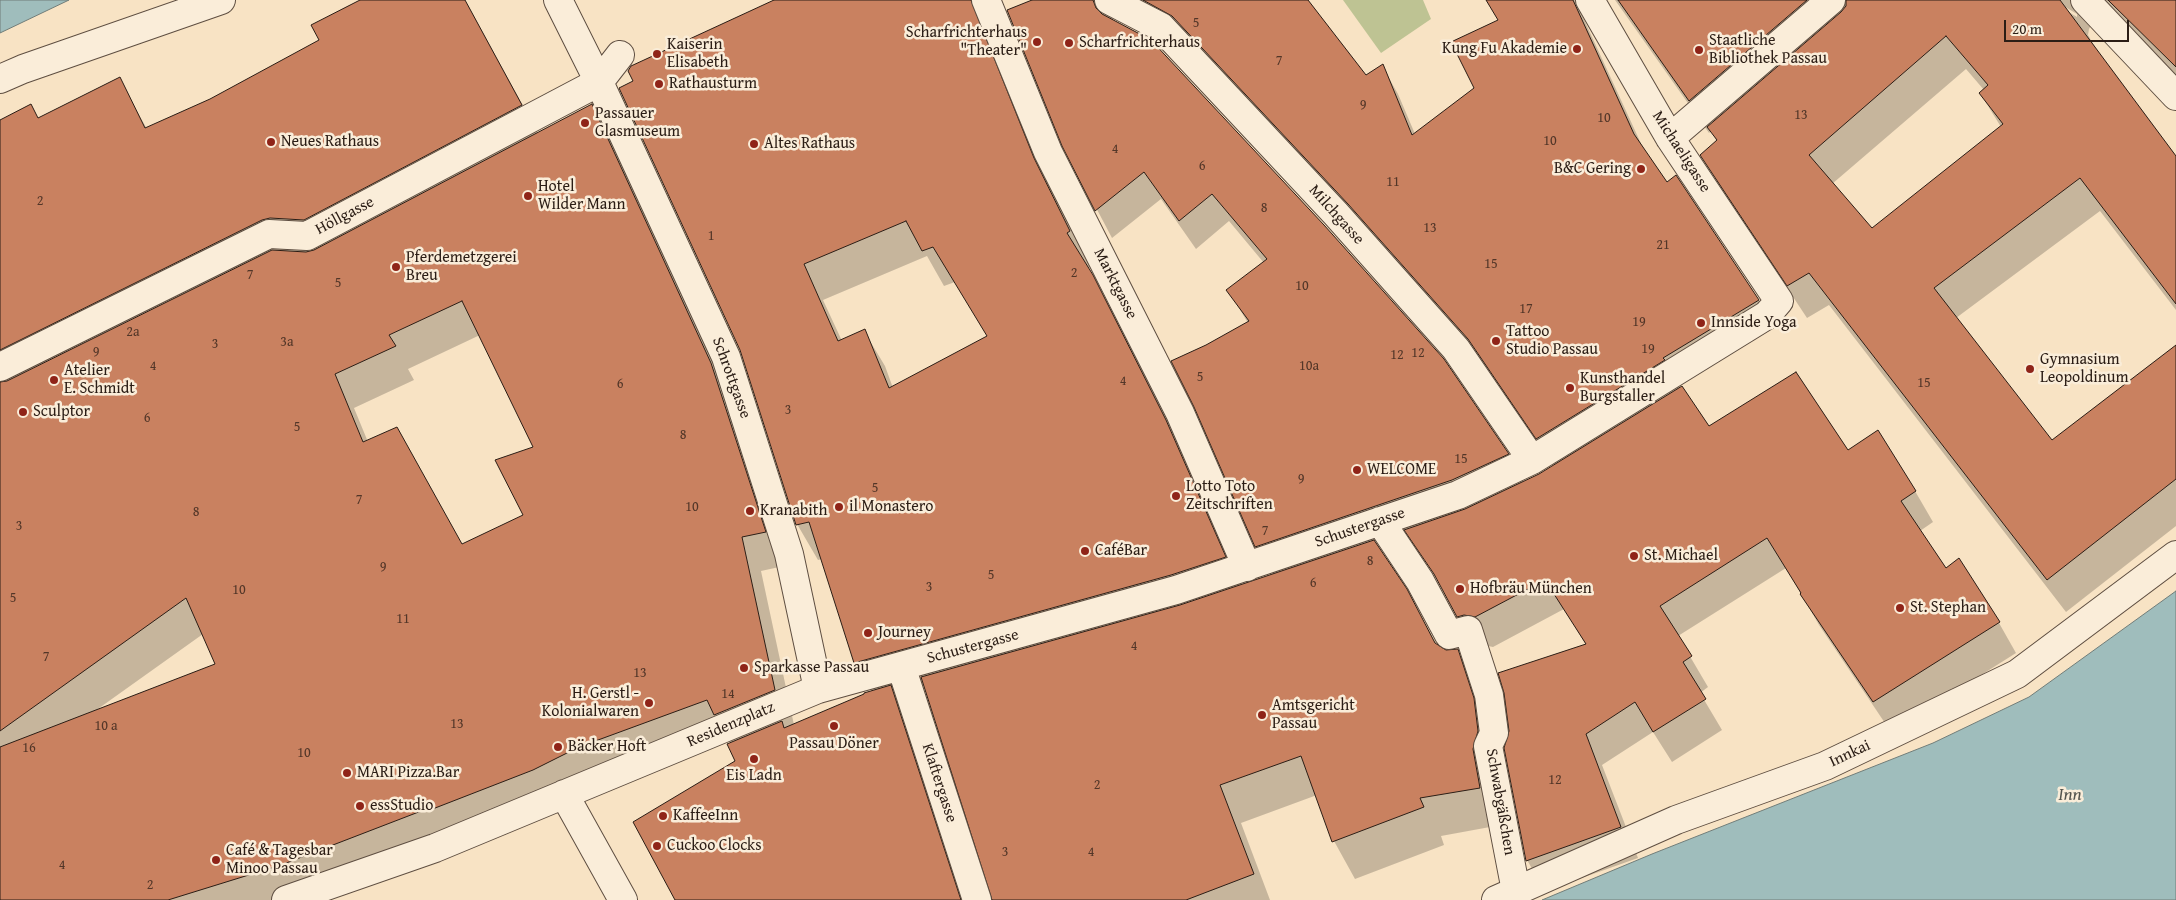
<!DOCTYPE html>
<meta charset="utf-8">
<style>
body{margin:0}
#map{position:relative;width:2176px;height:900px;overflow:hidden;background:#f8e3c4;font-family:"Gentium Book Plus",serif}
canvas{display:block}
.scale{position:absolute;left:2004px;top:20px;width:125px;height:22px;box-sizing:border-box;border:2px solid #2b1d15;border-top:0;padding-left:6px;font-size:15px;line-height:18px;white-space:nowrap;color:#2b1d15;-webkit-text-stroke:4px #faedd9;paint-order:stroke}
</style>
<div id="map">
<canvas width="2176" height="900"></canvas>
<div class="scale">20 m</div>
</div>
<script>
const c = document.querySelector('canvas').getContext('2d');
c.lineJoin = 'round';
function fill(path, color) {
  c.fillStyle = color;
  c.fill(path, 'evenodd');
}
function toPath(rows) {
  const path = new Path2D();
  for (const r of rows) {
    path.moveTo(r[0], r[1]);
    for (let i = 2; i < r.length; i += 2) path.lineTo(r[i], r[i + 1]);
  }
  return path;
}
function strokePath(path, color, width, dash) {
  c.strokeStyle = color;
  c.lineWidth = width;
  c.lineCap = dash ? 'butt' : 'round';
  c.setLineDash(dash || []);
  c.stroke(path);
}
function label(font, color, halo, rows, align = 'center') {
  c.font = font + ' "Gentium Book Plus",serif';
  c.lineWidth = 5;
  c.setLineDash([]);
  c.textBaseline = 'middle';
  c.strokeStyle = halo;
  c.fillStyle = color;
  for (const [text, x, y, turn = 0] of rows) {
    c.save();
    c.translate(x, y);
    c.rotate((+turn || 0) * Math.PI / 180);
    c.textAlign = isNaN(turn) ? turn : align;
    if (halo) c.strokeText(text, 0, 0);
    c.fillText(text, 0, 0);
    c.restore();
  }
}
fill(toPath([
 [1343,0,1423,0,1431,19,1381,53]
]), '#bec393');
const water = toPath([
 [0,0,69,0,0,33,0,0],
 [2176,591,2176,900,1542,900,1652,854,1933,743,2029,697,2176,591]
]);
fill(water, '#9fbdbc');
strokePath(water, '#717d79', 1);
fill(toPath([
 [363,0,465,0,538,133,591,105,611,139,730,398,784,566,761,571,794,725,872,692,855,662,822,559,818,560,797,524,776,0,981,0,991,43,1054,195,1090,267,1088,269,1113,312,1186,457,1237,574,1223,551,1221,552,1241,586,1273,575,1256,546,1207,346,1248,323,1228,290,1264,263,1229,221,1196,249,1161,199,1112,238,1063,145,1035,0,1306,0,1366,77,1382,66,1398,94,1415,134,1476,89,1499,21,1486,0,1575,0,1644,150,1667,184,1676,177,1758,300,1774,328,1678,386,1680,389,1708,428,1847,452,1915,491,1933,522,1920,531,1945,569,1999,623,2016,653,1891,732,1819,625,1786,568,1678,636,1708,687,1700,693,1722,730,1672,762,1653,732,1602,765,1638,858,1545,891,1527,860,1586,645,1564,609,1493,647,1483,645,1476,647,1446,594,1406,529,1373,540,1406,590,1437,645,1445,652,1457,650,1479,688,1501,825,1441,836,1444,845,1355,879,1334,841,1317,795,1241,823,1270,900,993,900,925,684,894,693,912,724,969,900,676,900,736,761,731,743,726,733,297,900,0,900,0,121,38,119,119,79,147,129,210,100,321,41],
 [1117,14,1133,14,1365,231,1485,367,1554,466,1524,482,1508,454,1112,20],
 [927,256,944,286,955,282,988,336,893,388,885,366,864,331,842,341,823,300],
 [480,335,535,448,525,516,462,545,368,442,354,408,414,380,408,369],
 [203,634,217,665,95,711],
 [1615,0,2176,0,2176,85,2093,22,2089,29,2088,35,2095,47,2092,45,2176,158,2176,310,2100,211,1956,318,2051,442,2176,347,2176,526,2066,612,1829,305,1807,318,1721,188,1702,155,1717,142,1711,131,1709,133],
 [2062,5,2077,14,2077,17,2060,7],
 [1966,69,1984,90,1980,93,2001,127,1872,230,1832,184]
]), '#0003');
const building = toPath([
 [360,0,465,0,522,105,304,220,270,218,262,220,0,350,0,120,31,104,38,118,120,77,145,128,210,99,319,40,311,25,360,0],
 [774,0,971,0,1034,158,1070,231,1067,233,1093,275,1166,420,1226,557,1171,575,854,663,809,522,796,525,740,350,619,88,633,81,628,71,631,66,774,0],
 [906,221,922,251,933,247,987,336,889,388,865,329,838,341,804,264,906,221],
 [1032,0,1093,0,1096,8,1102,14,1151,40,1324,225,1444,359,1509,454,1452,480,1255,547,1194,407,1171,361,1206,345,1249,321,1226,290,1267,259,1212,194,1179,221,1144,172,1095,211,1062,146,1007,10,1032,0],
 [1143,0,1308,0,1366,75,1383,64,1412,135,1474,88,1451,42,1498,20,1486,0,1573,0,1634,134,1667,182,1676,175,1759,300,1663,358,1665,360,1536,439,1468,339,1348,204,1172,16,1143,0],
 [1618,0,1807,0,1689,101,1618,0],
 [1846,0,2060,0,2176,156,2176,304,2080,178,1934,288,2052,440,2176,345,2176,479,2047,580,1809,273,1787,286,1700,155,1717,140,1707,127,1841,12,1846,6,1846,0],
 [1946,36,1988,85,1979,93,2003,124,1872,228,1809,155,1946,36],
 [2108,0,2176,0,2176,67,2108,0],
 [592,104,711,363,766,532,742,537,775,690,714,715,707,700,579,747,533,770,430,810,429,808,281,865,168,900,0,900,0,747,215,664,186,598,0,731,0,382,7,381,272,250,306,252,314,250,592,104],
 [462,301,533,447,495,460,523,515,462,544,397,427,363,442,335,374,396,346,389,335,462,301],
 [1796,372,1848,450,1878,430,1916,491,1901,501,1946,568,1959,558,2000,622,1873,702,1800,594,1801,593,1767,538,1660,606,1692,656,1683,662,1706,699,1653,732,1635,702,1586,734,1621,827,1526,861,1504,748,1509,731,1504,693,1498,673,1586,644,1545,580,1475,617,1464,615,1457,617,1434,574,1404,530,1465,509,1539,474,1682,386,1709,426,1796,372],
 [1374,540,1407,589,1435,643,1446,650,1458,649,1474,698,1478,731,1473,749,1480,788,1420,798,1424,807,1332,842,1301,756,1220,785,1254,874,1186,900,992,900,921,677,1180,605,1374,540],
 [891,685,961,900,675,900,633,822,735,761,727,744,782,721,784,728,864,694,864,693,891,685]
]);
fill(building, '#c98160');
strokePath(building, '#2b1d15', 1);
const street = toPath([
 [558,0,599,82,726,357,789,554,818,689],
 [986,0,1048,152,1180,413,1247,567],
 [1109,0,1161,27,1336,214,1456,349,1532,460],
 [2085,0,2176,96],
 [0,79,23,69,221,0],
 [1670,138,1831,0],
 [0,367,269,234,307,236,599,82,620,55],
 [1380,521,1420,581,1449,635,1468,630,1489,695,1494,733,1488,746,1516,891],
 [901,666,977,900],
 [564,794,623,900],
 [286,900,435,848,818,689,1176,590,1458,495,1532,460,1767,315,1779,301,1670,138,1590,0],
 [1496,900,1676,820,1825,766,2017,674,2176,555]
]);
strokePath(street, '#5e4e41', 30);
strokePath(street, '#faedd9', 28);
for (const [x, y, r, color] of [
 [1037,42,5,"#8f2418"],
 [1069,43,5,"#8f2418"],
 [1577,49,5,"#8f2418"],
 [1699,50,5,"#8f2418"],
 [657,54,5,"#8f2418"],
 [659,84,5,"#8f2418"],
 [585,123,5,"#8f2418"],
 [271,142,5,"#8f2418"],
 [754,144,5,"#8f2418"],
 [1641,169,5,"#8f2418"],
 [528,196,5,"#8f2418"],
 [396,267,5,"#8f2418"],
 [1701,323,5,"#8f2418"],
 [1496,341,5,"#8f2418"],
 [2030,369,5,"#8f2418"],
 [54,380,5,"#8f2418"],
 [1570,388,5,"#8f2418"],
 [23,412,5,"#8f2418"],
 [1357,470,5,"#8f2418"],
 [1176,496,5,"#8f2418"],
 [839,507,5,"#8f2418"],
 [750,511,5,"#8f2418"],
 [1085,551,5,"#8f2418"],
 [1634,556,5,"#8f2418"],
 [1460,589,5,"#8f2418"],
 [1900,608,5,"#8f2418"],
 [868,633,5,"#8f2418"],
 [744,668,5,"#8f2418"],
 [649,703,5,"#8f2418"],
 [1262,715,5,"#8f2418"],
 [834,726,5,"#8f2418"],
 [558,747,5,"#8f2418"],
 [754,759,5,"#8f2418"],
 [347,773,5,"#8f2418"],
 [360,806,5,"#8f2418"],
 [663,816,5,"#8f2418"],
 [657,846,5,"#8f2418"],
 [216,860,5,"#8f2418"]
]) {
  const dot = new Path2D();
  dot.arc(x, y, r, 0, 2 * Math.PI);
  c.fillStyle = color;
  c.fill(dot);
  strokePath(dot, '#faedd9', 2);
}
label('14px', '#523628', null, [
 ["5",1196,23],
 ["7",1279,61],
 ["9",1363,105],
 ["13",1801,115],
 ["10",1604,118],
 ["10",1550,141],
 ["4",1115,149],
 ["6",1202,166],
 ["11",1393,182],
 ["2",40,201],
 ["8",1264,208],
 ["13",1430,228],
 ["1",711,236],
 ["21",1663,245],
 ["15",1491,264],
 ["2",1074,273],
 ["7",250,275],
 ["5",338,283],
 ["10",1302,286],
 ["17",1526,309],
 ["19",1639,322],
 ["2a",133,332],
 ["3a",287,342],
 ["3",215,344],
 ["19",1648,349],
 ["9",96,352],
 ["12",1418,353],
 ["12",1397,355],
 ["4",153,366],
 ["10a",1309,366],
 ["5",1200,377],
 ["4",1123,381],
 ["15",1924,383],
 ["6",620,384],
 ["3",788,410],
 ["6",147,418],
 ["5",297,427],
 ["8",683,435],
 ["15",1461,459],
 ["9",1301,479],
 ["5",875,488],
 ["7",359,500],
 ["10",692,507],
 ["8",196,512],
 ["3",19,526],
 ["7",1265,531],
 ["8",1370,561],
 ["9",383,567],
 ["5",991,575],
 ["6",1313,583],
 ["3",929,587],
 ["10",239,590],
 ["5",13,598],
 ["11",403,619],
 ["4",1134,646],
 ["7",46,657],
 ["13",640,673],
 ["14",728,694],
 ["13",457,724],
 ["10 a",106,726],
 ["16",29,748],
 ["10",304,753],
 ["12",1555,780],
 ["2",1097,785],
 ["3",1005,852],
 ["4",1091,852],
 ["4",62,865],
 ["2",150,885]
]);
label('16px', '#2b1d15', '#faedd9', [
 ["Scharfrichterhaus",1027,33,"right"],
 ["\"Theater\"",1027,51,"right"],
 ["Staatliche",1709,41],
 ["Bibliothek Passau",1709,59],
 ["Scharfrichterhaus",1079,43],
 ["Kaiserin",667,45],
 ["Elisabeth",667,63],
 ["Kung Fu Akademie",1567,49,"right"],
 ["Rathausturm",669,84],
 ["Passauer",595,114],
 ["Glasmuseum",595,132],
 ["Neues Rathaus",281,142],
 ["Altes Rathaus",764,144],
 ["B&C Gering",1631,169,"right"],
 ["Hotel",538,187],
 ["Wilder Mann",538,205],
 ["Pferdemetzgerei",406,258],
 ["Breu",406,276],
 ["Innside Yoga",1711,323],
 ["Tattoo",1506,332],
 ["Studio Passau",1506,350],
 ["Gymnasium",2040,360],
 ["Leopoldinum",2040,378],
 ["Atelier",64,371],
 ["E. Schmidt",64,389],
 ["Kunsthandel",1580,379],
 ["Burgstaller",1580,397],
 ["Sculptor",33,412],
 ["WELCOME",1367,470],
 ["Lotto Toto",1186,487],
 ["Zeitschriften",1186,505],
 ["il Monastero",849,507],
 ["Kranabith",760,511],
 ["CaféBar",1095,551],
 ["St. Michael",1644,556],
 ["Hofbräu München",1470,589],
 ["St. Stephan",1910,608],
 ["Journey",878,633],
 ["Sparkasse Passau",754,668],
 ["H. Gerstl -",639,694,"right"],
 ["Kolonialwaren",639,712,"right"],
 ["Amtsgericht",1272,706],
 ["Passau",1272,724],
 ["Passau Döner",834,744,"center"],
 ["Bäcker Hoft",568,747],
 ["MARI Pizza.Bar",357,773],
 ["Eis Ladn",754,776,"center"],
 ["essStudio",370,806],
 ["KaffeeInn",673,816],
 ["Cuckoo Clocks",667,846],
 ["Café & Tagesbar",226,851],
 ["Minoo Passau",226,869]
], 'left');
label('16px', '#2b1d15', '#faedd9', [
 ["Michaeligasse",1681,152,57],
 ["Milchgasse",1336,215,48],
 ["Höllgasse",345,216,-28],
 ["Marktgasse",1115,284,63],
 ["Schrottgasse",731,378,70],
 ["Schustergasse",1360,528,-19],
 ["Schustergasse",973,647,-15],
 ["Residenzplatz",731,725,-23],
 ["Innkai",1850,754,-25],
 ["Klaftergasse",939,783,72],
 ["Schwabgäßchen",1500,802,80]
]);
label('italic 18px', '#54554f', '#faedd9', [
 ["Inn",2070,795]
]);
</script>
